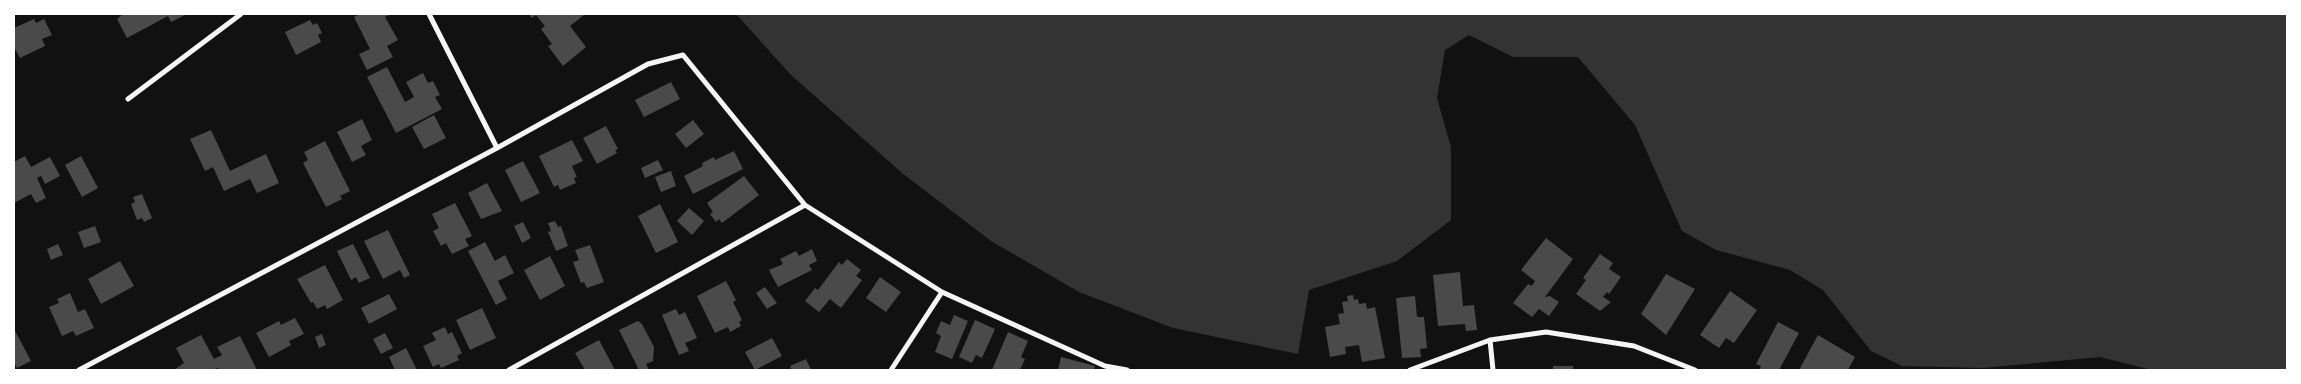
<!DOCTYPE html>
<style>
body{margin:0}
#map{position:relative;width:2301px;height:384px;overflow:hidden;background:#111;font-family:"Fira Sans",sans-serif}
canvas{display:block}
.frame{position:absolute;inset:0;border:15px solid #fff;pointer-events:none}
</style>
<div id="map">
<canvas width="2301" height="384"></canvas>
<div class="frame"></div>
</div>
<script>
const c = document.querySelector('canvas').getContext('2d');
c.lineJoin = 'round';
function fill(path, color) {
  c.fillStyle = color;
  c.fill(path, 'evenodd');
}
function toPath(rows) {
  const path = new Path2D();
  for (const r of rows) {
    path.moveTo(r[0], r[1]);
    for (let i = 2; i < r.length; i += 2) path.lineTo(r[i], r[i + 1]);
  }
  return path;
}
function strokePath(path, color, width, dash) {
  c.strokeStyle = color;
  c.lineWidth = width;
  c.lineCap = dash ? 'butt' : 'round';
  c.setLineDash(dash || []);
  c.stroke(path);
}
fill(toPath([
 [736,14,2287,14,2287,370,2152,370,2100,357,1983,368,1902,366,1871,351,1823,290,1790,270,1716,250,1682,231,1635,125,1578,57,1513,57,1469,35,1445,50,1437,98,1451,147,1451,220,1397,261,1309,290,1298,354,1173,328,1079,292,991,241,902,173,791,75]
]), '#333');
fill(toPath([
 [123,14,187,14,171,22,168,16,127,38,117,19],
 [360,14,391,14,385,17,398,40,387,46,393,57,367,70,359,54,370,49,354,17],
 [529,14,583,14,584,15,570,26,586,47,563,66,548,46,552,44,541,29,545,26,536,15,532,18],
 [34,19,36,23,44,19,52,35,42,39,45,46,20,58,14,47,14,28],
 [310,20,313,25,317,23,322,33,318,35,321,42,296,55,285,32],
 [387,67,405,102,414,97,406,82,423,73,428,83,433,81,440,95,435,97,442,109,396,133,367,77],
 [671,82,680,99,644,117,635,100],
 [434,115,446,138,424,149,412,127],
 [362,119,372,140,361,146,366,155,352,162,337,132],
 [693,120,704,134,686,148,675,134],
 [606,126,618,149,615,150,617,153,597,164,583,138],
 [211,130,230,171,266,154,279,183,257,193,250,179,224,191,213,167,205,171,190,139],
 [572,140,583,161,572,166,577,177,574,178,576,183,560,190,558,185,554,187,539,156],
 [325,141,350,191,340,196,342,199,326,207,303,163,308,160,304,152],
 [734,151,743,169,693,194,684,176,703,166,702,163,714,157,715,160],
 [25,156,31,167,50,157,60,176,45,184,41,176,37,178,46,198,36,203,31,194,14,203,14,162],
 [81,156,98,188,82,197,65,165],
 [658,160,663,170,645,178,641,168],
 [523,161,540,193,521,202,505,170],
 [671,171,676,186,661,192,655,177],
 [744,176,759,195,722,223,719,219,716,222,710,214,713,212,707,203],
 [487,183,502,211,481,219,468,193],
 [142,194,152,218,144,222,142,218,137,220,131,204,135,202,133,197],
 [455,203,472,236,465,239,469,246,452,254,446,243,441,246,433,231,439,228,432,214],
 [660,204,678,242,656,253,638,216],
 [689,208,704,221,692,235,677,221],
 [555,221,558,227,561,226,568,246,556,251,548,232,551,231,548,223],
 [523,222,531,238,522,243,514,226],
 [95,226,101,242,84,248,78,232],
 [388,230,410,275,404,278,400,270,383,279,364,241],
 [1546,238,1573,259,1545,297,1550,296,1559,302,1549,316,1539,309,1532,317,1513,303,1528,284,1532,286,1535,281,1521,270],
 [485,242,495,261,505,255,514,273,498,281,507,299,496,305,468,251],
 [58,244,63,255,51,260,47,249],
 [353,244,370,278,359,283,356,277,351,280,337,251],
 [590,245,604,282,587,288,584,282,581,283,573,262,579,260,575,250],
 [812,249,817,261,809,265,812,270,778,287,769,270,783,264,780,259,796,251,799,256],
 [1600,254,1613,263,1609,269,1621,277,1609,294,1607,292,1603,297,1611,302,1600,311,1576,294,1586,280,1583,278],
 [550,256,565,286,540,300,524,270],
 [847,259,861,270,856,276,862,280,841,308,830,299,819,312,805,301,815,288,818,290,839,262,842,265],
 [120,261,134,286,101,304,88,279],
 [325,265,343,300,327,309,325,305,317,309,313,302,311,303,297,279],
 [1460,272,1463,306,1474,305,1477,330,1466,331,1465,324,1438,326,1433,275],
 [1666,274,1695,289,1666,335,1641,314],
 [880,277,901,292,886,312,866,298],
 [726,281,736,300,733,302,742,320,739,322,741,326,730,332,728,327,715,333,697,296],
 [765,287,777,303,767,309,756,293],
 [1730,291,1757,310,1734,343,1726,338,1719,348,1700,335],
 [70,293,78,312,85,309,94,328,76,336,73,331,62,336,49,307,59,303,57,299],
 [389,294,397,309,369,324,361,308],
 [1353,295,1354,300,1358,299,1359,304,1366,303,1367,309,1375,307,1385,358,1362,362,1359,345,1345,347,1346,354,1330,357,1325,327,1340,324,1338,314,1344,313,1342,302,1348,301,1347,296],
 [1415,296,1417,317,1424,317,1427,348,1420,349,1421,357,1402,358,1396,298],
 [482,308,496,338,470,350,456,320],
 [676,309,679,315,685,312,697,338,685,343,689,351,679,355,662,315],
 [954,315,968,321,952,359,935,352,941,336,936,333,941,321,950,325],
 [295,318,304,334,289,341,291,345,269,357,256,333,279,321,281,325],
 [975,320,995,329,982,358,976,355,972,363,959,357],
 [638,321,642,324,654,347,653,361,646,364,649,370,639,370,619,330],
 [1778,322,1799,333,1779,370,1759,370,1761,366,1756,364],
 [445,327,448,334,452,332,462,353,457,356,459,360,441,368,439,364,433,367,423,346,436,340,432,333],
 [14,329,31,361,17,368,14,363],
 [1008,332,1028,341,1021,357,1025,359,1020,370,992,370],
 [385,333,393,348,381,354,373,339],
 [322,334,326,345,319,348,315,337],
 [201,335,214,359,222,355,217,347,240,336,257,370,219,370,218,368,212,370,174,370,184,363,176,348],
 [1818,335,1855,357,1848,370,1799,370],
 [772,338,782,356,755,370,745,352],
 [599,340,615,370,585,370,575,353],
 [406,348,417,370,395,370,389,357],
 [1061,357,1095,366,1094,370,1058,370],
 [806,359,811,370,791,370,790,366],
 [1553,366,1573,366,1573,370,1553,370]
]), '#4a4a4a');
strokePath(toPath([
 [429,14,497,148],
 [128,99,241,14],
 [1490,340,1493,370],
 [79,370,497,148,648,64,683,55,805,205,942,292,1105,366,1127,370],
 [509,370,805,205],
 [891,370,942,292],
 [1410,370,1490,340,1546,332,1634,346,1695,370]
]), '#f5f5f5', 5);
</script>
